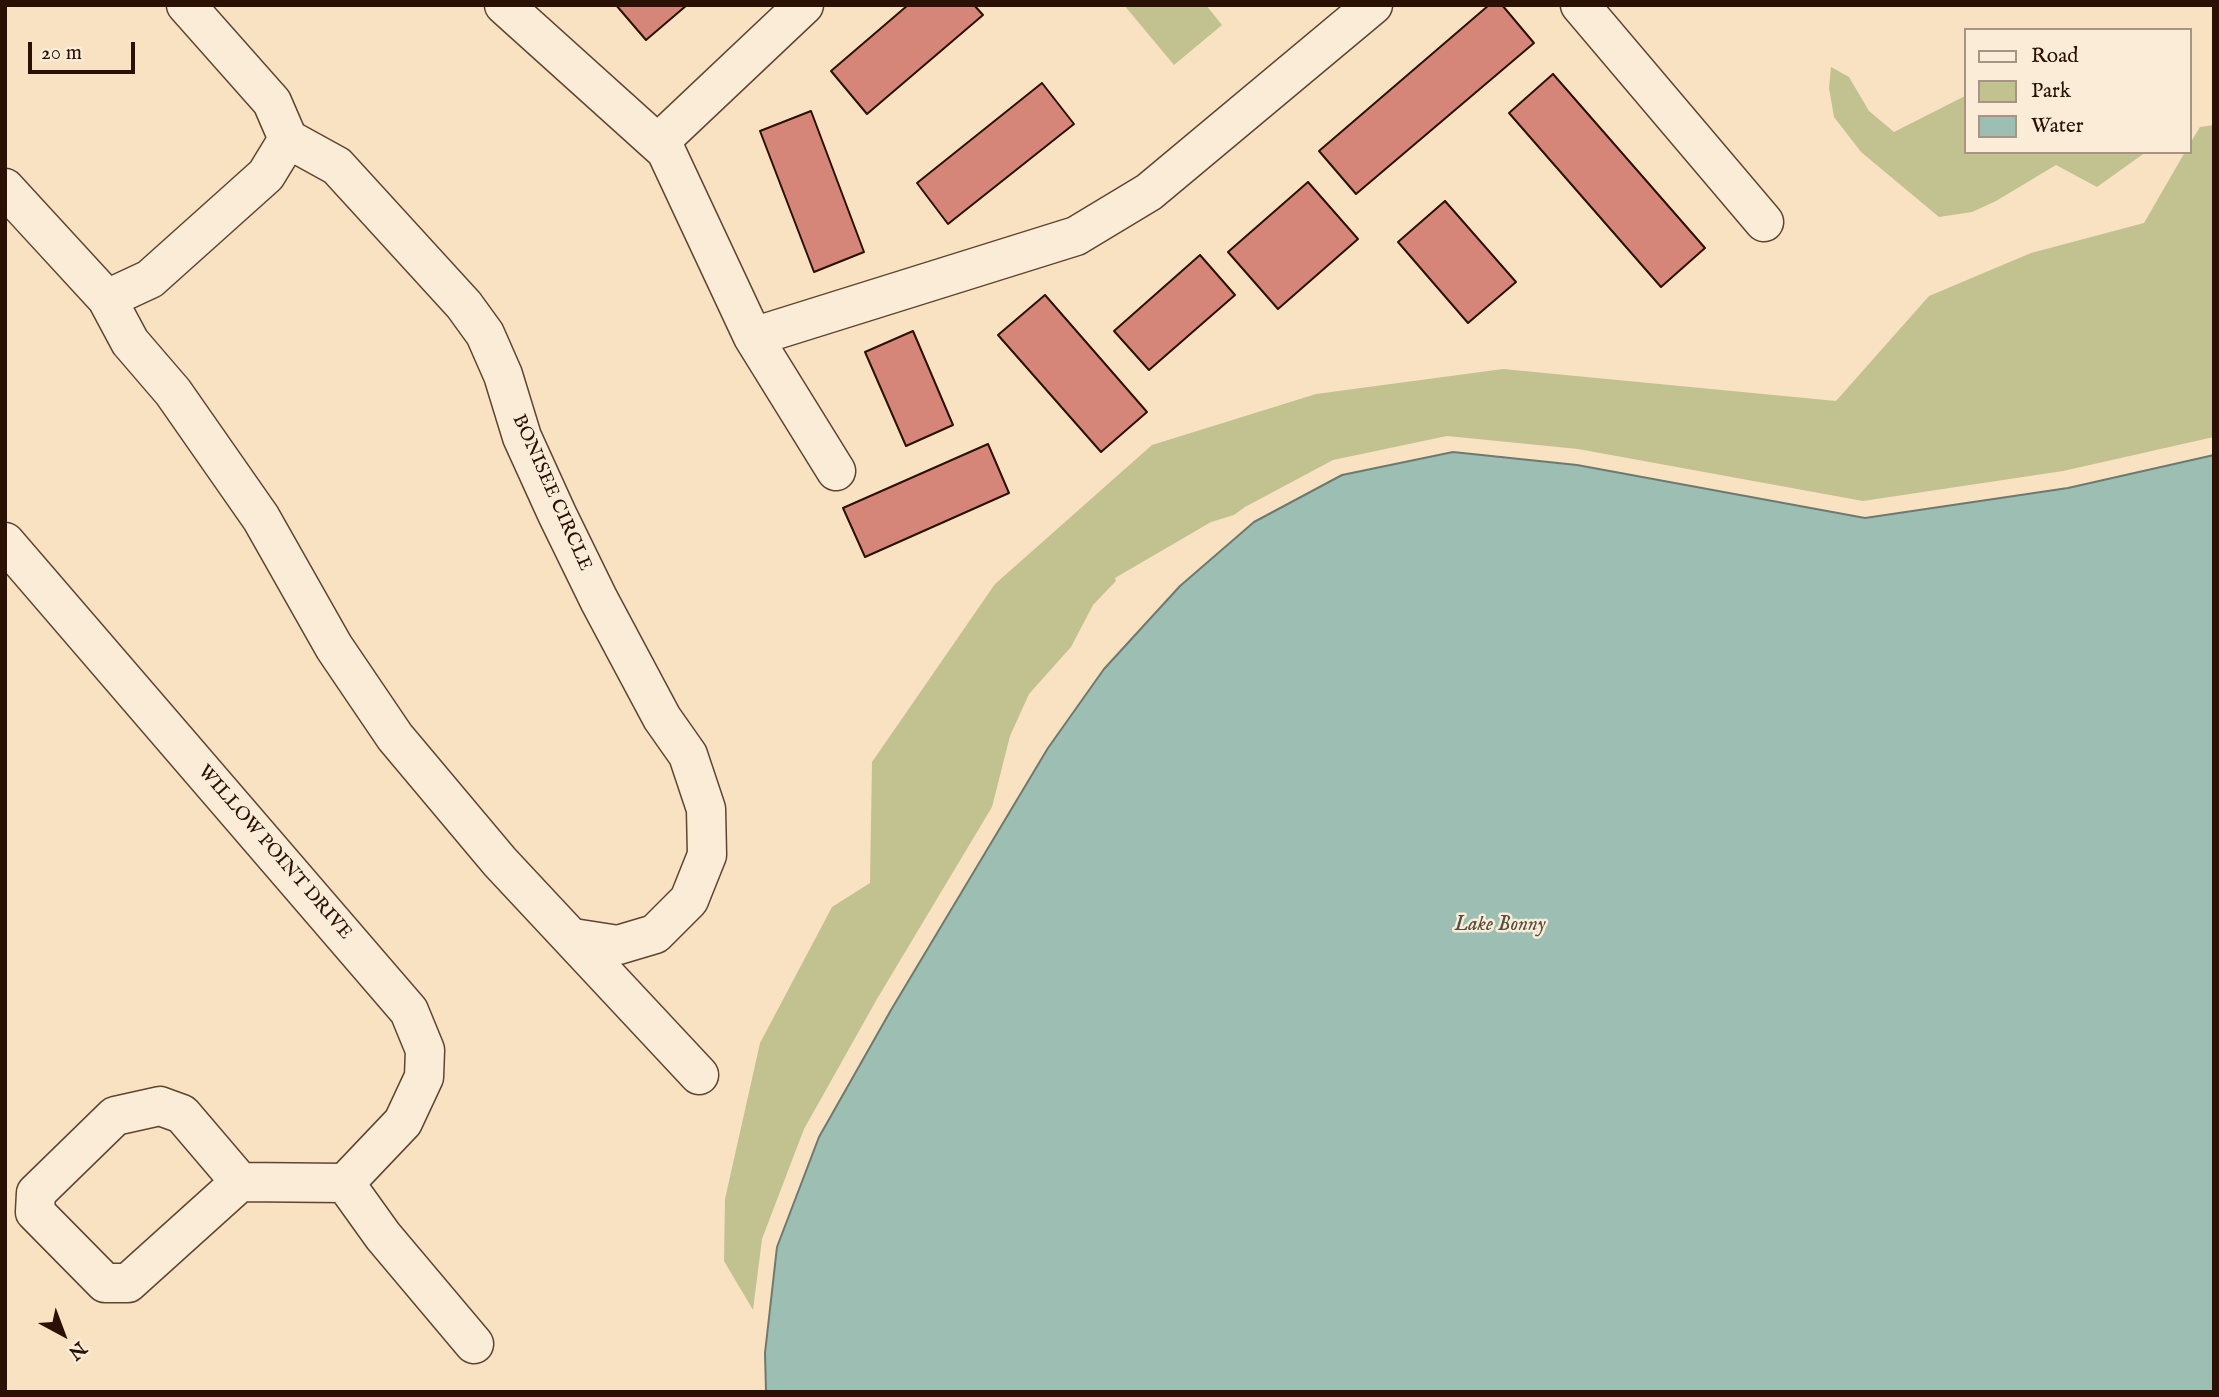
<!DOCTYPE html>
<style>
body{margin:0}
#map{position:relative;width:2219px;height:1397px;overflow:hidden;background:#f8e2c1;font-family:"IM FELL English",serif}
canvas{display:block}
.frame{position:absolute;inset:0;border:7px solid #2b1103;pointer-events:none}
.legend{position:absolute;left:1964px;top:28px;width:228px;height:126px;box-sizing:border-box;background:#faecd7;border:2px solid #a79482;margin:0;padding:9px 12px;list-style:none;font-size:21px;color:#2b1103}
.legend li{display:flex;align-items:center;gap:14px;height:35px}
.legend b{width:35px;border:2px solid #a79482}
.north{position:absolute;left:28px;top:1299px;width:70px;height:70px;-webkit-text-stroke:5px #faecd7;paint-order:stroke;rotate:139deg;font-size:19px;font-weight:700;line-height:28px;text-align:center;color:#2b1103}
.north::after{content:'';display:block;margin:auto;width:24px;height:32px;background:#2b1103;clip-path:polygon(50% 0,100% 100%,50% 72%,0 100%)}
.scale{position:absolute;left:28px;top:42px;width:107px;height:32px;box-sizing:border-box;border:4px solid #2b1103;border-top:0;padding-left:9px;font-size:21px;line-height:24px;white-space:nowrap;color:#2b1103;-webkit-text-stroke:5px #faecd7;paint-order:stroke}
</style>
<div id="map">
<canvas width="2219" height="1397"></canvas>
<div class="frame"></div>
<ul class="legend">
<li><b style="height:9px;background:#faecd7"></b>Road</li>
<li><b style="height:19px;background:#c2c290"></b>Park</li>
<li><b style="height:19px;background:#9dbeb3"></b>Water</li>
</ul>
<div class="north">N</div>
<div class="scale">20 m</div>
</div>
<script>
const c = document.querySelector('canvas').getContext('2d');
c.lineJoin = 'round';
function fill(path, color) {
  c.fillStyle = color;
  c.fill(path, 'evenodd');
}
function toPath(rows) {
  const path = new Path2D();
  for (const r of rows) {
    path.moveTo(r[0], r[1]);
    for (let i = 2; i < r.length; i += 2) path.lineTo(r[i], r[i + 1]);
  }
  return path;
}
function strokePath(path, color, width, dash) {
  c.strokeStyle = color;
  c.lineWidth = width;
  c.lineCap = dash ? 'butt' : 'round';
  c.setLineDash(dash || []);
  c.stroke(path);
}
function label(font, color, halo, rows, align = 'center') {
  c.font = font + ' "IM FELL English",serif';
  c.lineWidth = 5;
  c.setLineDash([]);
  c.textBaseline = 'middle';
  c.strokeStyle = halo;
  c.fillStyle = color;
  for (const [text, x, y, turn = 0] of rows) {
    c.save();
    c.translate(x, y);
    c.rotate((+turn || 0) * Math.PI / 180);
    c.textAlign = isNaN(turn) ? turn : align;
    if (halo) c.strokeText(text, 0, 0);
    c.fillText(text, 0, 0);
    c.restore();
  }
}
fill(toPath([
 [1124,5,1206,5,1222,25,1174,65],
 [1831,67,1849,77,1869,111,1894,132,1965,96,1965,152,2146,152,2097,187,2056,165,1996,201,1972,212,1939,217,1861,152,1834,117,1829,88],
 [2214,125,2214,437,2063,471,1863,501,1578,449,1447,436,1333,460,1245,507,1234,515,1211,522,1115,578,1116,581,1093,605,1071,647,1029,694,1010,736,992,807,877,999,804,1129,762,1239,753,1310,724,1261,725,1199,760,1043,832,907,870,883,872,762,995,584,1152,445,1316,394,1503,369,1836,401,1929,296,2031,253,2144,223,2185,152,2189,152,2189,145,2200,127]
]), '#c2c290');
const water = toPath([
 [1453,452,1577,465,1865,518,2068,488,2214,455,2214,1392,766,1392,765,1353,777,1247,819,1137,891,1010,1048,748,1104,669,1180,586,1254,522,1342,475,1453,452]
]);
fill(water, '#9dbeb3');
strokePath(water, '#6f796d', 2);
const building = toPath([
 [616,5,687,5,646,40,616,5],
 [908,5,974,5,983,15,867,114,831,71,908,5],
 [1489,5,1502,5,1534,43,1356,194,1319,151,1489,5],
 [1553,74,1705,248,1661,287,1509,113,1553,74],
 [1042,83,1074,124,948,224,917,183,1042,83],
 [811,111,864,252,814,272,760,131,811,111],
 [1308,182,1358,239,1278,309,1228,252,1308,182],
 [1445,201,1516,282,1468,323,1398,242,1445,201],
 [1200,255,1235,295,1149,370,1114,331,1200,255],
 [1045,295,1147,412,1101,452,998,335,1045,295],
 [913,331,953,425,906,446,865,352,913,331],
 [988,444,1009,493,865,557,843,508,988,444]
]);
fill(building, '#d58678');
strokePath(building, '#2b1103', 2);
const minor = toPath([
 [186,5,272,102,288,139,337,166,464,305,485,334,503,375,522,437,557,514,599,600,662,718,688,755,706,809,707,855,689,900,655,934,618,945,573,938],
 [504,5,666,151,753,337,836,471],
 [1580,5,1764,222],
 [658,143,804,5],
 [5,188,107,299,130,342,173,392,261,518,334,647,395,737,500,862,699,1075],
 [107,299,150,279,266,175,288,139],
 [753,337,1076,236,1149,192,1373,5],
 [5,542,409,1011,425,1050,424,1077,403,1122,345,1183],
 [240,1182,128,1283,105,1283,35,1212,36,1193,115,1116,160,1106,182,1114,240,1182,345,1183,383,1236,474,1344]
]);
strokePath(minor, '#5e4532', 41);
strokePath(minor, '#faecd7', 38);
label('19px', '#2b1103', '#faecd7', [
 ["BONISEE CIRCLE",551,493,66],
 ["WILLOW POINT DRIVE",274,853,49]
]);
label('italic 21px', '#534e41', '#faecd7', [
 ["Lake Bonny",1500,926]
]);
</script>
